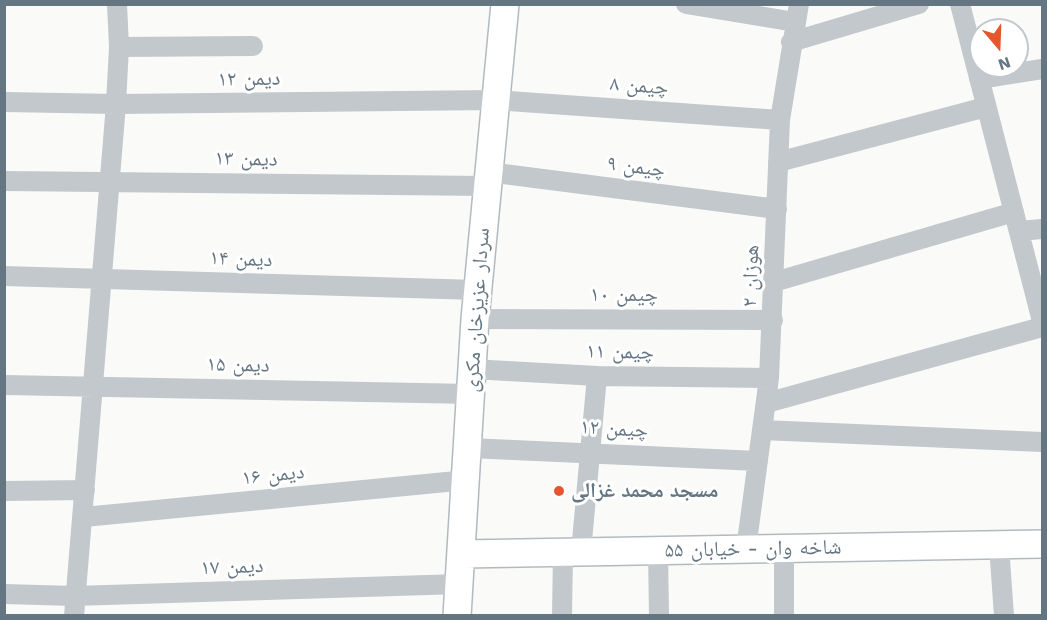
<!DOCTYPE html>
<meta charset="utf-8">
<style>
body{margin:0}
#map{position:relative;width:1047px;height:620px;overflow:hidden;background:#fafaf8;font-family:"Work Sans",sans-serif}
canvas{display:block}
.frame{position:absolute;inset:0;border:6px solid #657683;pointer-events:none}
.north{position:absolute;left:969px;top:18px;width:60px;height:60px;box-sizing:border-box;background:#fff;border:2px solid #c1c8cd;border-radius:50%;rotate:161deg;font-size:16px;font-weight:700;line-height:24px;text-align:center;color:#657683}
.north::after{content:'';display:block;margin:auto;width:21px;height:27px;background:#e4572e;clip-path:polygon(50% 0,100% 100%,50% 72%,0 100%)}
</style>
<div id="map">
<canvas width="1047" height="620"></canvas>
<div class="frame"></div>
<div class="north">N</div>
</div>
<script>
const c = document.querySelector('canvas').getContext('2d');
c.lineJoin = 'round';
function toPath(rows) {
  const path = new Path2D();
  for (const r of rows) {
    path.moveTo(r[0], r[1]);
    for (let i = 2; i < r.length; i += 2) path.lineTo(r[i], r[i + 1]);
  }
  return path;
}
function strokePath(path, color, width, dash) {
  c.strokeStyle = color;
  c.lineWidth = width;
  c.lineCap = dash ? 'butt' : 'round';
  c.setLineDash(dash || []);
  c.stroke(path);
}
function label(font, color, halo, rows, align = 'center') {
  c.font = font + ' "Work Sans","Noto Naskh Arabic",sans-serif';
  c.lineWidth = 6;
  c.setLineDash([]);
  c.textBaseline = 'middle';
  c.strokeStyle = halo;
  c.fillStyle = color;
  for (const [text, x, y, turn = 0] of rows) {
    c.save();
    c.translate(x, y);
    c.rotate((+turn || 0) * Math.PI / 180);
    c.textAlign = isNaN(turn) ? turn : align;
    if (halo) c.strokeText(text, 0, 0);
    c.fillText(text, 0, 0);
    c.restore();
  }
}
const secondary = toPath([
 [463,554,1042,544],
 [457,616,475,319,505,4]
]);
strokePath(secondary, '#b3babf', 30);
strokePath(toPath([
 [686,4,795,22],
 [960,4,1042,321],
 [791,42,919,4],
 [119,47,253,46],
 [979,79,1042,69],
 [4,102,116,104,494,100,780,120],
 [778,162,986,107],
 [488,172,777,209],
 [4,181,487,186],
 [1019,231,1042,229],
 [4,276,477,290],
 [774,282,1014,212],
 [475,319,773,320],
 [471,369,597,376,769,378],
 [4,385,471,394],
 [766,403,1042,327],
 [762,430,1042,442],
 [469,448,758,461],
 [4,491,85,490],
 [84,517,467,480],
 [999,545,1004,616],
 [746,549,769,378,780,120,799,4],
 [658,551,659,616],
 [581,552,597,376],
 [4,594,74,596,460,584],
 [74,616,116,104,119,47,117,4],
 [562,616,563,553],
 [784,616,784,549]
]), '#c3c8cc', 20);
strokePath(secondary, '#fff', 27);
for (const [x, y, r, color] of [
 [559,491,6,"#e4572e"]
]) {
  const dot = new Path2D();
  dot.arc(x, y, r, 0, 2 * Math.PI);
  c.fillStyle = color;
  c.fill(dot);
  strokePath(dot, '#fff', 2);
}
label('21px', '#657683', '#fff', [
 ["دیمن ۱۲",249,79,-1],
 ["چیمن ۸",639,86,4],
 ["دیمن ۱۳",246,159,1],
 ["چیمن ۹",636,167,7],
 ["دیمن ۱۴",241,259,2],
 ["هوزان ۲",751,276,-88],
 ["چیمن ۱۰",624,295],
 ["سردار عزیزخان مکری",477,310,-86],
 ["چیمن ۱۱",620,352,1],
 ["دیمن ۱۵",238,365,1],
 ["چیمن ۱۲",614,429,3],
 ["دیمن ۱۶",273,475,-6],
 ["شاخه وان - خیابان ۵۵",753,549,-1],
 ["دیمن ۱۷",232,567,-2]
]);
label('bold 21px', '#657683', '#fff', [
 ["مسجد محمد غزالی",571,491]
], 'left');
</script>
